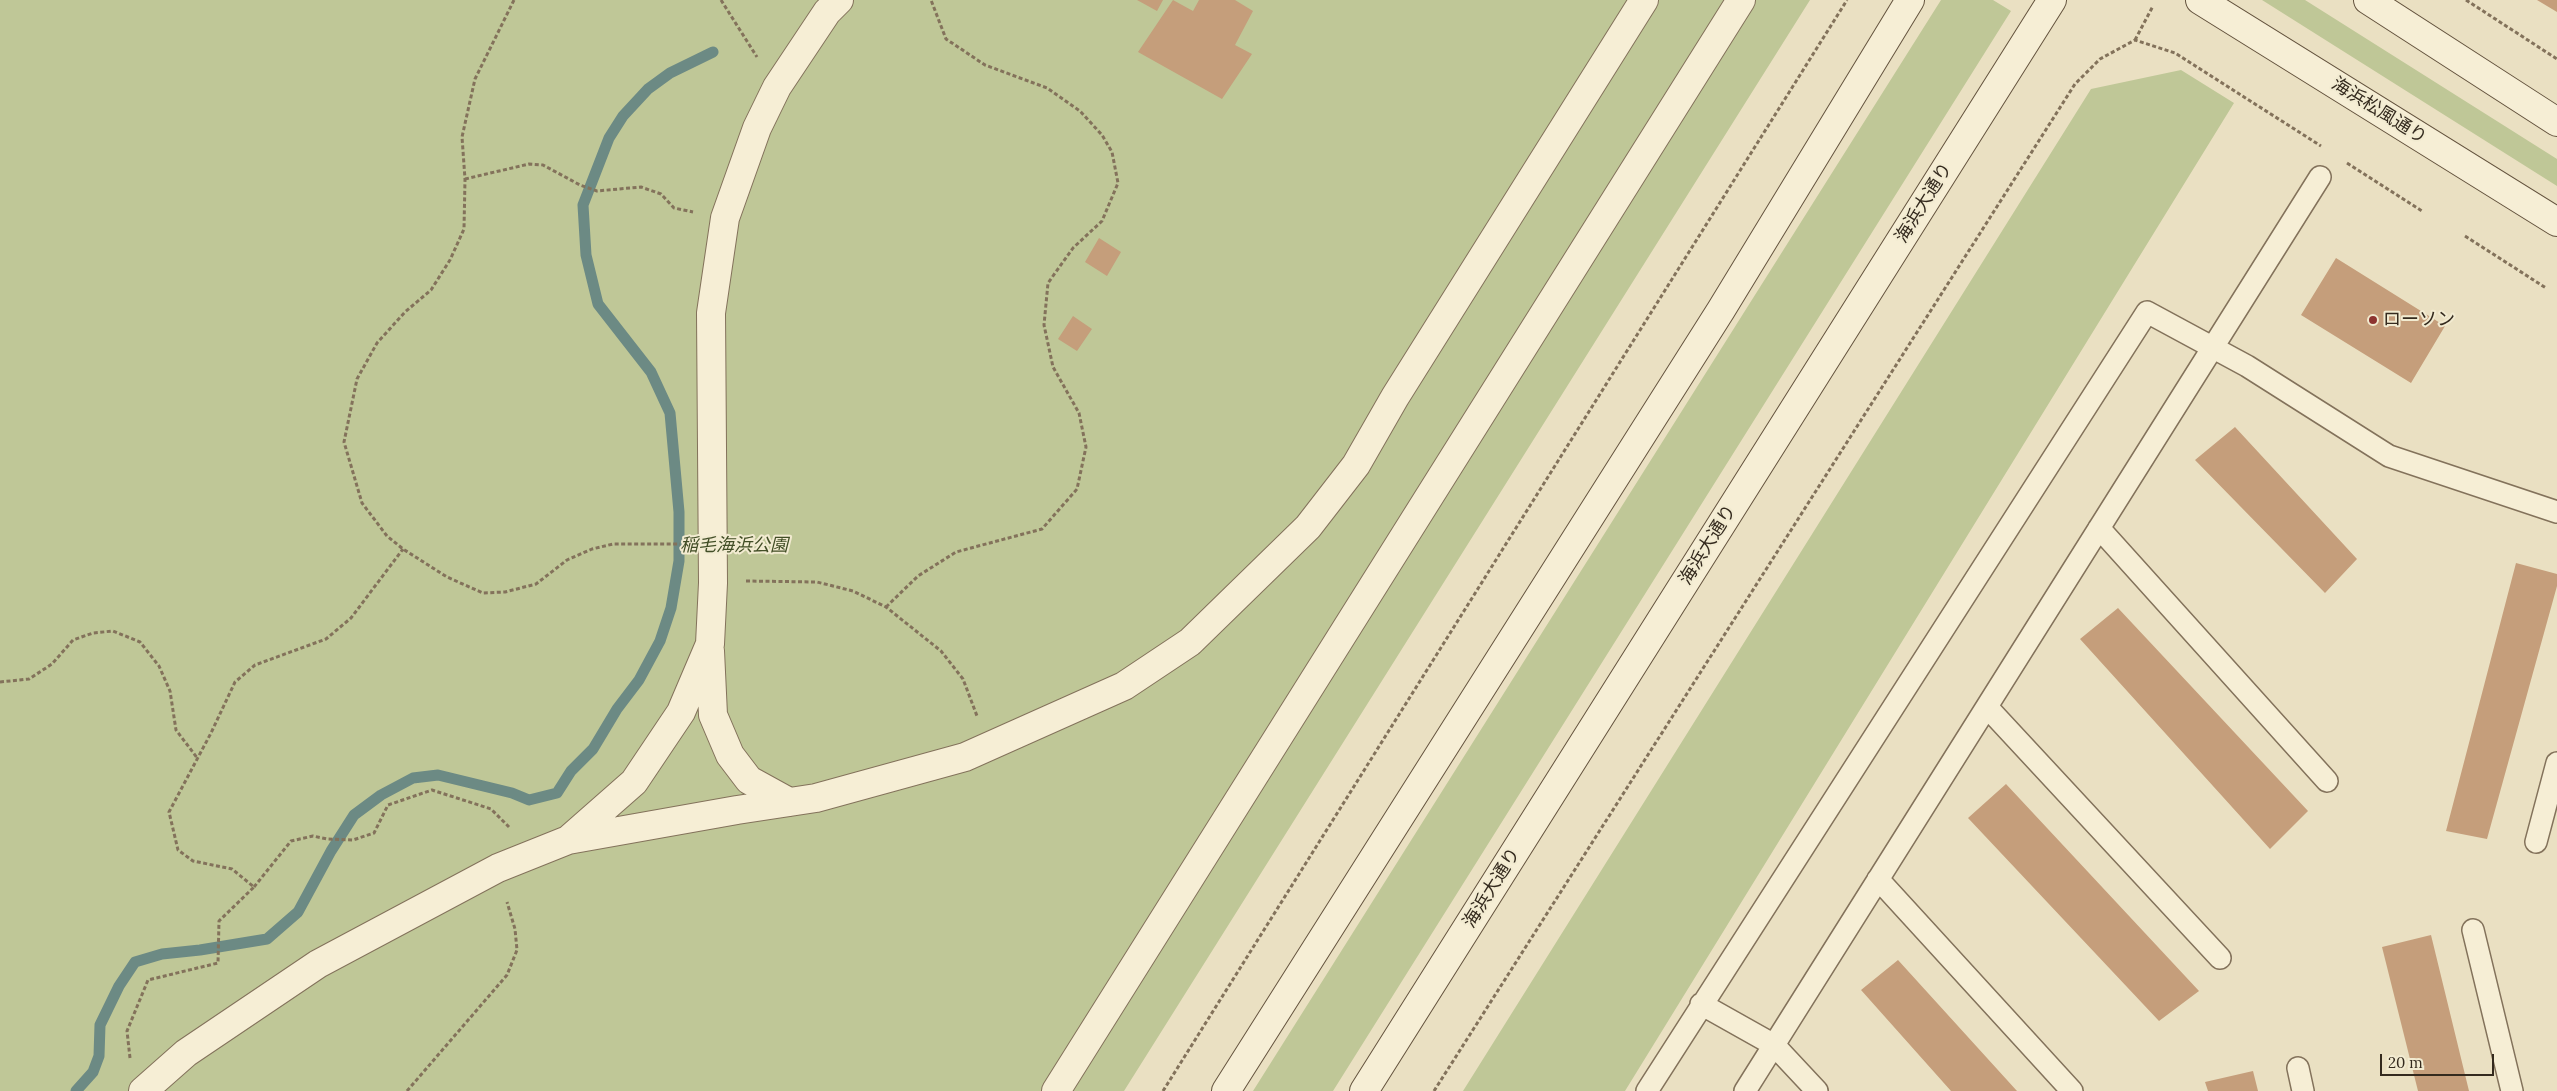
<!DOCTYPE html>
<meta charset="utf-8">
<style>
body{margin:0}
#map{position:relative;width:2557px;height:1091px;overflow:hidden;background:#eae0c2;font-family:Lora,serif}
canvas{display:block}
.scale{position:absolute;left:2380px;top:1054px;width:114px;height:22px;box-sizing:border-box;border:2px solid #342a1e;border-top:0;padding-left:6px;font-size:15px;line-height:18px;white-space:nowrap;color:#342a1e;-webkit-text-stroke:4px #f2ebd1;paint-order:stroke}
</style>
<div id="map">
<canvas width="2557" height="1091"></canvas>
<div class="scale">20 m</div>
</div>
<script>
const c = document.querySelector('canvas').getContext('2d');
c.lineJoin = 'round';
function fill(path, color) {
  c.fillStyle = color;
  c.fill(path, 'evenodd');
}
function toPath(rows) {
  const path = new Path2D();
  for (const r of rows) {
    path.moveTo(r[0], r[1]);
    for (let i = 2; i < r.length; i += 2) path.lineTo(r[i], r[i + 1]);
  }
  return path;
}
function strokePath(path, color, width, dash) {
  c.strokeStyle = color;
  c.lineWidth = width;
  c.lineCap = dash ? 'butt' : 'round';
  c.setLineDash(dash || []);
  c.stroke(path);
}
function label(font, color, halo, rows, align = 'center') {
  c.font = font + ' Lora,"Noto Sans JP",serif';
  c.lineWidth = 4;
  c.setLineDash([]);
  c.textBaseline = 'middle';
  c.strokeStyle = halo;
  c.fillStyle = color;
  for (const [text, x, y, turn = 0] of rows) {
    c.save();
    c.translate(x, y);
    c.rotate((+turn || 0) * Math.PI / 180);
    c.textAlign = isNaN(turn) ? turn : align;
    if (halo) c.strokeText(text, 0, 0);
    c.fillText(text, 0, 0);
    c.restore();
  }
}
fill(toPath([
 [0,0,1810,0,1124,1091,0,1091],
 [1941,0,1993,0,2011,11,1333,1091,1253,1091],
 [2262,0,2305,0,2557,159,2557,186],
 [2181,70,2234,103,1625,1091,1463,1091,2091,89]
]), '#bfc797');
strokePath(toPath([
 [76,1091,93,1072,99,1056,100,1025,119,986,135,962,162,954,200,950,267,939,298,912,331,851,354,815,381,795,413,778,438,775,512,793,529,800,557,793,571,771,593,749,617,709,639,680,660,641,671,608,679,561,679,512,670,413,651,372,598,304,586,255,583,205,609,138,623,116,648,89,670,73,713,52]
]), '#6c8a84', 11);
fill(toPath([
 [1137,0,1163,0,1157,11],
 [1173,0,1193,11,1199,0,1235,0,1253,11,1235,45,1252,54,1222,99,1138,52],
 [2537,0,2557,0,2557,12],
 [1099,238,1121,252,1107,276,1085,262],
 [2336,258,2445,326,2411,383,2301,315],
 [1073,316,1092,329,1077,351,1058,339],
 [2235,427,2357,559,2325,593,2195,460],
 [2516,563,2557,574,2557,586,2487,839,2446,831],
 [2118,608,2308,811,2270,849,2080,639],
 [2006,784,2199,991,2159,1021,1968,818],
 [2431,935,2469,1091,2418,1091,2382,947],
 [1898,960,2017,1091,1951,1091,1861,990],
 [2253,1071,2258,1091,2208,1091,2205,1082]
]), '#c59e7b');
const lane = toPath([
 [2099,528,2327,781],
 [1987,707,2220,958],
 [2536,842,2557,763],
 [1878,879,2072,1091],
 [2473,930,2512,1091],
 [1701,1004,1774,1045,1817,1091],
 [2298,1068,2303,1091],
 [1647,1091,2147,312,2247,366,2389,456,2557,512],
 [1745,1091,2320,177]
]);
const street = toPath([
 [710,651,713,715,730,755,749,780,789,802],
 [568,840,634,782,681,712,710,644,713,583,711,313,725,218,757,128,777,87,827,12,839,0],
 [143,1091,186,1053,318,964,498,868,568,840,737,810,816,798,965,757,1124,686,1190,642,1308,527,1356,465,1395,397,1644,0],
 [1056,1091,1741,0]
]);
const secondary = toPath([
 [2200,0,2557,222],
 [2368,0,2557,122],
 [1226,1091,1721,310,1910,0],
 [1364,1091,2052,0]
]);
strokePath(lane, '#83725b', 24);
strokePath(street, '#83725b', 30);
strokePath(secondary, '#64533e', 30);
strokePath(toPath([
 [514,0,475,79,462,137,465,179,464,229,450,260,431,290,405,312,377,343,357,379,344,442,362,503,387,536,403,549,447,577,483,593,505,592,536,584,567,560,592,549,613,544,680,544],
 [721,0,757,57],
 [2466,0,2557,59],
 [2135,40,2153,6],
 [2347,163,2422,211],
 [465,179,529,164,543,165,580,185,597,191,641,187,661,194,674,208,693,212],
 [2465,236,2546,288],
 [746,581,817,582,853,591,886,607,941,651,963,679,977,716],
 [886,607,918,576,956,552,1042,529,1077,489,1086,447,1079,413,1053,367,1044,325,1048,283,1073,248,1102,221,1118,183,1112,152,1102,135,1080,111,1047,88,985,65,946,39,931,0],
 [0,682,29,679,52,664,73,640,93,633,113,631,140,642,159,666,170,691,176,730,198,759],
 [254,887,291,841,313,836,327,839,353,840,374,833,388,805,432,790,491,809,509,827],
 [130,1058,127,1031,148,980,218,963,219,921,254,887,232,869,193,861,178,850,169,812,211,733,235,682,255,665,326,639,351,618,403,549],
 [407,1091,507,975,517,950,515,929,507,902],
 [1163,1091,1847,0],
 [1434,1091,2075,84,2100,59,2135,40,2175,53,2321,146]
]), '#83725b', 3, [4, 2.5]);
strokePath(lane, '#f6eed5', 21);
strokePath(street, '#f6eed5', 28);
strokePath(secondary, '#f6eed5', 28);
for (const [x, y, r, color] of [
 [2373,320,5,"#8d3430"]
]) {
  const dot = new Path2D();
  dot.arc(x, y, r, 0, 2 * Math.PI);
  c.fillStyle = color;
  c.fill(dot);
  strokePath(dot, '#f2ebd1', 2);
}
label('18px', '#342a1e', '#f2ebd1', [
 ["海浜松風通り",2379,111,32],
 ["海浜大通り",1924,203,-58],
 ["海浜大通り",1708,545,-58],
 ["海浜大通り",1492,888,-58]
]);
label('18px', '#342a1e', '#f2ebd1', [
 ["ローソン",2383,320]
], 'left');
label('italic 18px', '#424e26', '#f2ebd1', [
 ["稲毛海浜公園",734,546]
]);
</script>
